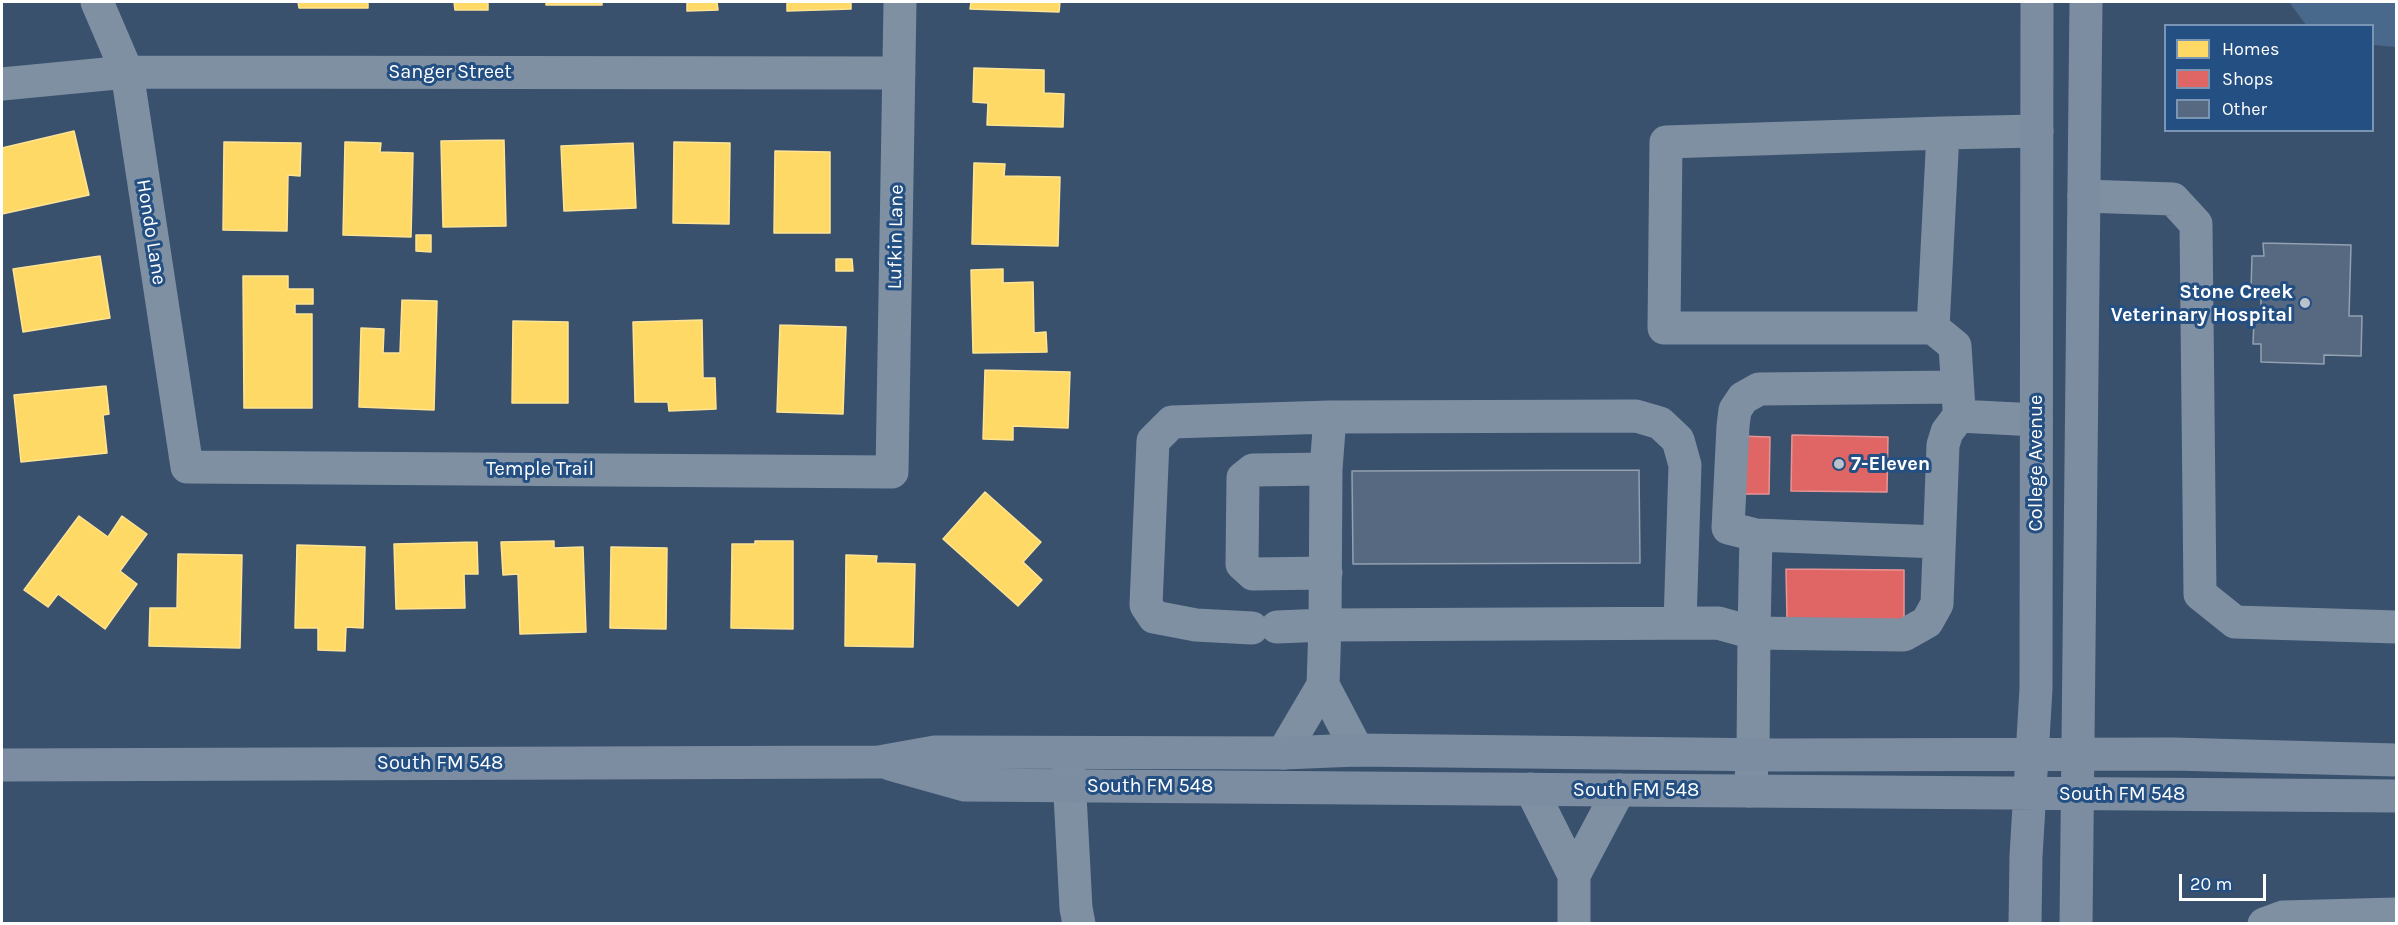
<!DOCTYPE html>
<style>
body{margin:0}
#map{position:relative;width:2398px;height:925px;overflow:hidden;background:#39516d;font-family:Karla,sans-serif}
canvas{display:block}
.frame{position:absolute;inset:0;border:3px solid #fff;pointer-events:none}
.legend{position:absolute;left:2164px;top:24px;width:210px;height:108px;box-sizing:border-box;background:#234f83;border:2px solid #7b95b5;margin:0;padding:8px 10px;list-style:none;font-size:18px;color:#fff}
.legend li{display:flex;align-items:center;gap:12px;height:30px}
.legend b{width:30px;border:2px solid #7b95b5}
.scale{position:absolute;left:2179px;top:874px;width:87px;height:27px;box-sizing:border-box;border:3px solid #fff;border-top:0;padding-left:8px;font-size:18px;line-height:21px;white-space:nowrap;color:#fff;-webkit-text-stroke:4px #234f83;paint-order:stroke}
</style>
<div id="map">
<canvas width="2398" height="925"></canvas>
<div class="frame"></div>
<ul class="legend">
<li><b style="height:16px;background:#ffd966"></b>Homes</li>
<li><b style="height:16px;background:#e06666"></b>Shops</li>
<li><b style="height:16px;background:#566980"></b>Other</li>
</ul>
<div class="scale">20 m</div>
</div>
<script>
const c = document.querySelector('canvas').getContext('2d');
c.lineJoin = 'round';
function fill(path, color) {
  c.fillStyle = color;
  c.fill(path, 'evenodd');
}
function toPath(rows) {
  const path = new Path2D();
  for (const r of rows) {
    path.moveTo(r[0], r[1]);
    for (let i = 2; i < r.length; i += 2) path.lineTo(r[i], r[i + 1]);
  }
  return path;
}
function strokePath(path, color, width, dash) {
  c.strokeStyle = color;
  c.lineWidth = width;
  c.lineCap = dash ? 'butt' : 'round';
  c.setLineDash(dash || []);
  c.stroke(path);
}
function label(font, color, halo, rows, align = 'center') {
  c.font = font + ' Karla,sans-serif';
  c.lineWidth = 6;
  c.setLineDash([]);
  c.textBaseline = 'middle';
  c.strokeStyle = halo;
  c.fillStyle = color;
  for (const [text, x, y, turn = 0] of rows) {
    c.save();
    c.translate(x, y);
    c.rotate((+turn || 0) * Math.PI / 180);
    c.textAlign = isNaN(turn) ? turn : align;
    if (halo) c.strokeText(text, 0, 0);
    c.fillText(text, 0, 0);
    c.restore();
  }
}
fill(toPath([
 [2289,2,2396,2,2396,47,2373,45,2372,26,2306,25]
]), '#48688c');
const homes = toPath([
 [298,2,368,2,368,8,299,8,298,2],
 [454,2,488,2,488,10,455,10,454,2],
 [546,2,602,2,602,5,546,5,546,2],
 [687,2,717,2,718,10,687,11,687,2],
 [787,2,851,2,851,9,787,11,787,2],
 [971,2,1060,2,1059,12,970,9,971,2],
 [974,68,1044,70,1044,93,1064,94,1063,127,987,125,988,103,973,102,974,68],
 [74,131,89,195,2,214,2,148,74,131],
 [504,140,506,226,443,227,441,141,504,140],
 [224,142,301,143,300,176,288,175,287,231,223,230,224,142],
 [345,142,381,143,380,152,413,153,411,237,343,235,345,142],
 [674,142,730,143,729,224,673,223,674,142],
 [633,143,636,208,564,211,561,146,633,143],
 [775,151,830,152,830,233,774,233,775,151],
 [974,163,1005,164,1004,176,1060,177,1058,246,972,244,974,163],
 [416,235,431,235,431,252,416,251,416,235],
 [100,256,110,318,23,332,13,269,100,256],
 [836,259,852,259,853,271,836,271,836,259],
 [1003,269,1003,283,1033,282,1034,333,1046,332,1047,352,973,353,971,270,1003,269],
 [243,276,288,276,288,289,313,289,313,304,295,304,295,314,312,314,312,408,244,408,243,276],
 [402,300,437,301,434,410,359,407,361,328,384,329,383,353,400,353,402,300],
 [702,320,703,378,715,378,716,409,669,411,668,402,635,402,633,322,702,320],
 [513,321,568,322,568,403,512,403,513,321],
 [780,325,846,327,843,414,777,412,780,325],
 [985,370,1070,372,1068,428,1013,426,1013,440,983,439,985,370],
 [106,386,109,414,103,415,107,453,21,462,14,395,106,386],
 [985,492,1041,542,1023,562,1042,580,1018,606,943,539,985,492],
 [79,516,108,537,122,516,147,534,120,571,137,584,105,629,58,594,48,607,24,590,79,516],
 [554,541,554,548,583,547,586,632,520,634,518,574,503,575,501,542,554,541],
 [755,541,793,541,793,629,731,628,732,544,755,544,755,541],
 [477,542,478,574,464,574,465,608,396,609,394,544,477,542],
 [297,545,365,547,363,628,346,627,345,651,318,650,318,628,295,628,297,545],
 [611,547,667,548,666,629,610,628,611,547],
 [178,554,242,555,240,648,149,646,150,608,177,608,178,554],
 [846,555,877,556,876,563,915,564,913,647,845,646,846,555]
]);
fill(homes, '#ffd966');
strokePath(homes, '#ffe494', 1.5);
const shops = toPath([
 [1792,435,1888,437,1887,492,1791,491,1792,435],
 [1739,436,1770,437,1769,494,1738,494,1739,436],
 [1786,569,1904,570,1904,621,1787,620,1786,569]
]);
fill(shops, '#e06666');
strokePath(shops, '#e99494', 1.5);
const building = toPath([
 [2263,243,2351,245,2349,316,2362,316,2361,356,2324,355,2324,364,2261,362,2261,344,2253,344,2254,320,2261,320,2261,289,2251,289,2252,256,2264,256,2263,243],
 [1639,470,1640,563,1353,564,1352,471,1639,470]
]);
fill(building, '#566980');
strokePath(building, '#93a1b1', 1.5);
strokePath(toPath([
 [97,2,127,72,187,467,892,472,900,2],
 [2,84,127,72,899,73],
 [1943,133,1933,328,1664,328,1666,142,1943,133,2037,131],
 [2084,196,2173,199,2196,224,2200,594,2235,622,2396,627],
 [1933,328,1955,346,1959,409],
 [1326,469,1253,470,1243,478,1242,564,1253,574,1326,573],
 [1756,535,1939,542],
 [1277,627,1325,625,1326,469,1330,417,1636,416,1660,423,1678,440,1685,465,1680,623],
 [1252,628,1196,625,1154,617,1146,605,1153,441,1172,422,1330,417],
 [1323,685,1357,750],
 [1283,753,1323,685,1325,625,1718,623,1754,633,1756,535,1728,528,1733,426,1735,410,1743,398,1759,389,1957,387],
 [1068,757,1076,908,1079,924],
 [1531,789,1574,875,1619,790],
 [1750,791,1753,754,1754,633,1904,635,1927,622,1937,604,1943,445,1947,432,1959,416,2036,420],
 [1574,875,1574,924],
 [2264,924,2283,917,2396,914]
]), '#7f90a3', 33);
strokePath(toPath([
 [890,764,965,785,2396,796],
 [2,765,879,762,935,752,1283,753,1357,750,1776,755,2173,754,2396,760],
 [2025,924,2026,856,2036,689,2037,2],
 [2076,924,2086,2]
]), '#7d8da1', 33);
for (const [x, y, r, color] of [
 [2305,303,6,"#bac2cc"],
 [1839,464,6,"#bac2cc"]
]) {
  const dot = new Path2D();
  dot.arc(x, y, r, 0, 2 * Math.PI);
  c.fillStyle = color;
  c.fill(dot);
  strokePath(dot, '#234f83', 2);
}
label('20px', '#fff', '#234f83', [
 ["Sanger Street",450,72],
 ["Hondo Lane",151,232,81],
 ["Lufkin Lane",896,237,-89],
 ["College Avenue",2036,463,-90],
 ["Temple Trail",540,469],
 ["South FM 548",440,763],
 ["South FM 548",1150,786],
 ["South FM 548",1636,790],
 ["South FM 548",2122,794]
]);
label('bold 20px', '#fff', '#234f83', [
 ["Stone Creek",2293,292],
 ["Veterinary Hospital",2293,315],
 ["7-Eleven",1851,464,"left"]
], 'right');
</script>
